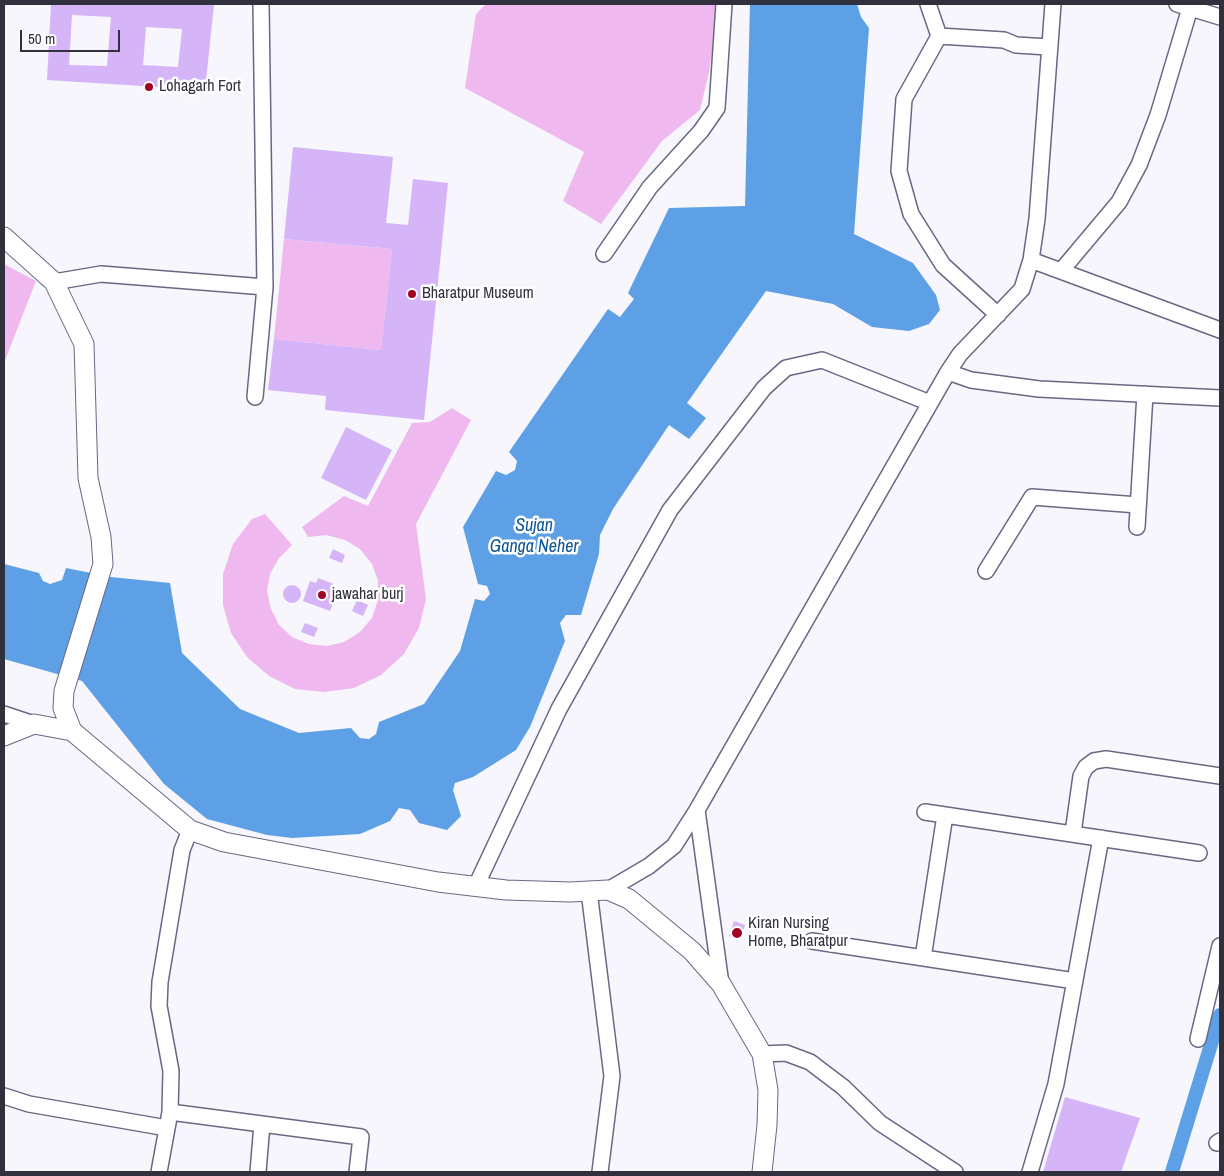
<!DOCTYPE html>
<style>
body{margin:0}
#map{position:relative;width:1224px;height:1176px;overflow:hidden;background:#f6f6fc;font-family:"Archivo Narrow",sans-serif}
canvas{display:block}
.frame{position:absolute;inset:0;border:5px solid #31303d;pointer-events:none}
.scale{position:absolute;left:20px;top:30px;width:100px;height:22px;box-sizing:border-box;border:2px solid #31303d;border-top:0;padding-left:6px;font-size:15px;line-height:18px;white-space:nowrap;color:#31303d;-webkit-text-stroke:4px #fff;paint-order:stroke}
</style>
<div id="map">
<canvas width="1224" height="1176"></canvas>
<div class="frame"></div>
<div class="scale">50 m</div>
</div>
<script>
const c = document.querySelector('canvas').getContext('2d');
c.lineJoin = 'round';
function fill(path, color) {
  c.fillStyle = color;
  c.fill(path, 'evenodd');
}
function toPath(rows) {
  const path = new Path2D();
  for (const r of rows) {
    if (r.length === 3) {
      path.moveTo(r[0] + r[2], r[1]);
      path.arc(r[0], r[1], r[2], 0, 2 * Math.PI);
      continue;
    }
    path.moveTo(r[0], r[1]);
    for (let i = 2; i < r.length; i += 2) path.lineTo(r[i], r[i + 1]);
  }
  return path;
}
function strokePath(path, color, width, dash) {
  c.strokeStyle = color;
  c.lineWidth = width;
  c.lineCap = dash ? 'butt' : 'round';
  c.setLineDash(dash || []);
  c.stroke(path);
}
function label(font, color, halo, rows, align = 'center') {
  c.font = font + ' "Archivo Narrow",sans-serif';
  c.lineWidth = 5;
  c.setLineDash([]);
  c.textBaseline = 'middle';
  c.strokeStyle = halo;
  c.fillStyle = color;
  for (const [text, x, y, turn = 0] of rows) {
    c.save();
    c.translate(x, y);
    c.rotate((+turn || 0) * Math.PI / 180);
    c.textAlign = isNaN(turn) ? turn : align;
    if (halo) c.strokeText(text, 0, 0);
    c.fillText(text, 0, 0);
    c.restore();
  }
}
fill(toPath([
 [486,4,717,4,718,12,709,72,700,110,662,141,601,224,563,201,584,152,465,88,476,14],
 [284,239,392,249,381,350,274,339],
 [4,264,36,281,4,363],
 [452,408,471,420,416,524,426,599,419,628,404,654,381,675,354,688,324,692,295,689,269,676,247,657,231,633,223,605,223,574,233,544,252,519,265,514,292,545,279,558,270,574,267,591,271,609,279,625,292,637,309,644,327,646,344,642,360,632,372,618,378,600,378,581,372,564,360,549,345,540,326,535,308,537,302,527,344,496,368,506,412,423,430,422]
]), '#efb9f0');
fill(toPath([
 [750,4,857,4,861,17,869,28,854,234,913,263,936,295,940,310,929,324,909,331,872,327,833,304,766,291,687,403,706,418,689,439,669,425,613,509,600,535,599,554,581,615,566,615,560,623,565,641,530,727,516,750,473,777,455,783,453,790,461,816,447,830,419,823,410,810,399,808,390,821,360,834,292,838,267,835,207,819,164,784,82,681,4,659,4,564,39,573,43,581,50,584,62,580,66,568,111,577,170,583,182,653,240,709,299,733,351,728,360,738,369,739,376,734,379,722,424,704,460,651,475,599,484,601,490,594,487,586,478,584,463,527,496,471,506,475,515,470,517,461,509,452,608,309,620,317,634,299,628,293,669,208,745,206]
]), '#5ea0e5');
strokePath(toPath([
 [1172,1172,1220,1015]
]), '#5ea0e5', 14);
fill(toPath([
 [51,4,214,5,205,90,47,80],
 [72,15,111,17,107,66,69,65],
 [146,27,182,29,178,67,143,65],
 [293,147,393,157,386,223,408,225,413,179,448,183,424,420,325,410,326,396,268,390,274,339,381,350,392,249,284,239],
 [346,427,392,450,366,500,321,478],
 [333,549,345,555,342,563,329,558],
 [318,578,334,584,332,590,337,592,330,611,303,601,310,581,316,583],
 [292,594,9],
 [357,600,368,605,363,616,352,611],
 [305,623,318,628,314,637,301,632],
 [734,921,745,925,740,940,729,936],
 [1065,1097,1140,1118,1121,1172,1043,1172]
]), '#d5b5f7');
const minor = toPath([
 [928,4,939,36,904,99,899,171,911,214,943,265,998,315],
 [1177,4,1220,17],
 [939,36,1004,40,1016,45,1049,47],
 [604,254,650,187,701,131,717,108,724,4],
 [1031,260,1220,330],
 [1061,271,1119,202,1139,165,1158,115,1190,8],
 [54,282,101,274,265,287],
 [948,372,971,380,1039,389,1220,398],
 [255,397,265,287,261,4],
 [1137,527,1145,394],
 [986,571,1032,497,1138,505],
 [4,714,34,724],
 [925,812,1199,853],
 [1073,833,1081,776,1086,767,1094,761,1106,759,1220,776],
 [476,886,559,709,670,510,764,388,786,368,822,360,930,403],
 [608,890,649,866,674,846,697,810],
 [589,891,612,1076,600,1172],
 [812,941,1075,981],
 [923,958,945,815],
 [721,984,697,810,948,372,960,354,1022,289,1031,260,1037,219,1053,4],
 [1198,1039,1220,946],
 [762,1054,786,1053,810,1062,843,1087,880,1123,955,1172],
 [4,1096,29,1104,167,1128],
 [170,1112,361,1137,357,1172],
 [1217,1143,1220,1141],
 [159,1172,170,1112,171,1071,159,1006,160,982,182,850,190,830],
 [258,1172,262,1124],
 [1030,1172,1056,1084,1101,838]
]);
const major = toPath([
 [4,237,54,282,84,344,88,478,101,537,103,564,64,691,63,708,72,731],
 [4,736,34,724,72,731,190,830,224,842,438,882,506,890,570,892,608,890,629,899,692,951,721,984,762,1054,768,1090,767,1125,762,1172]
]);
strokePath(minor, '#696784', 18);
strokePath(major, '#696784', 21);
strokePath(minor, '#fff', 15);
strokePath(major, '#fff', 19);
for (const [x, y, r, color] of [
 [149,87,5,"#a20324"],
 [412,294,5,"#a20324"],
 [322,595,5,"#a20324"],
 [737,933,6,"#a20324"]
]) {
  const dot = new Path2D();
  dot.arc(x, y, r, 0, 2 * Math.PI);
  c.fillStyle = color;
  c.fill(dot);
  strokePath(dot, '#fff', 2);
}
label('16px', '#31303d', '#fff', [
 ["Lohagarh Fort",159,87],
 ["Bharatpur Museum",422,294],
 ["jawahar burj",332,595],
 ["Kiran Nursing",748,924],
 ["Home, Bharatpur",748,942]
], 'left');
label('italic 18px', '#0d5594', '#fff', [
 ["Sujan",534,526],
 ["Ganga Neher",534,547]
]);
</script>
